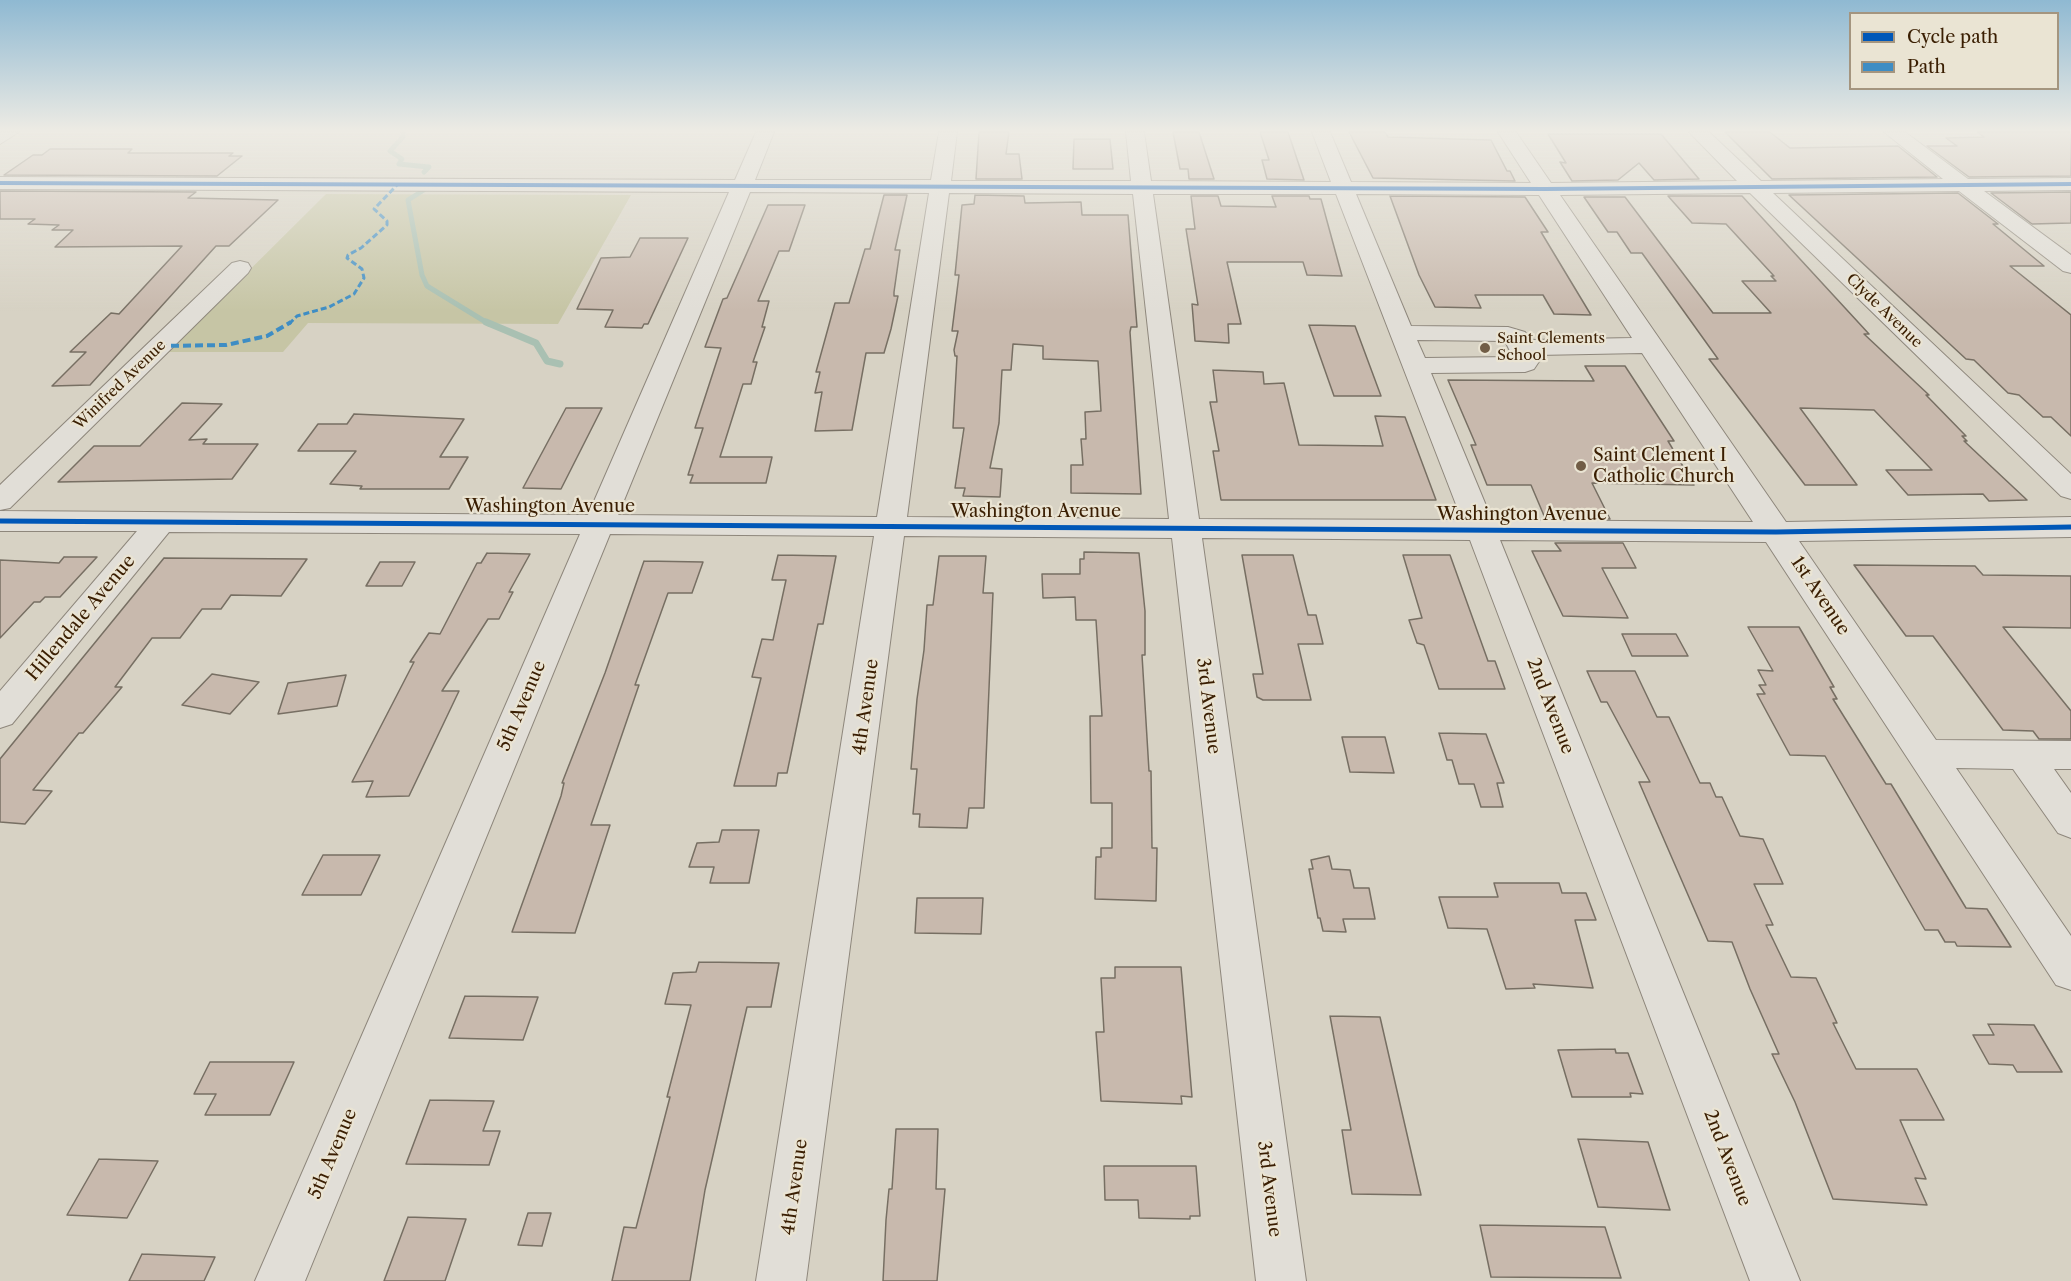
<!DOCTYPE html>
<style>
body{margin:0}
#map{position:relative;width:2071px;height:1281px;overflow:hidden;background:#d7d2c4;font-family:"Libre Caslon Text",serif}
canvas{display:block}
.legend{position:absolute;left:1849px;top:12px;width:210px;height:78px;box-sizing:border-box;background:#eae4d3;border:2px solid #a4957f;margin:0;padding:8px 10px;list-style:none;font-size:18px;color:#3a1e02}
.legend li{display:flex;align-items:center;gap:12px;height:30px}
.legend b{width:30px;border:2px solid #a4957f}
</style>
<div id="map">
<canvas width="2071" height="1281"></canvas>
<ul class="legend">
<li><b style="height:8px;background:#0057b8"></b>Cycle path</li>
<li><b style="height:8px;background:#3e8dc4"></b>Path</li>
</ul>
</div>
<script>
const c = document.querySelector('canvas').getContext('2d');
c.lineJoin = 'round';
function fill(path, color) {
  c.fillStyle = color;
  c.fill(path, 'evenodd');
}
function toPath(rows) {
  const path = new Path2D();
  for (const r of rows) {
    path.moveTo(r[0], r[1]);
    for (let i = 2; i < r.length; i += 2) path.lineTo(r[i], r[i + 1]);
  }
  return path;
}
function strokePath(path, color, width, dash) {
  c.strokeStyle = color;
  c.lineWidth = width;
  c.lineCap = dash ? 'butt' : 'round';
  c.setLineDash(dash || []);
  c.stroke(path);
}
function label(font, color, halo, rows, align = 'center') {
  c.font = font + ' "Libre Caslon Text",serif';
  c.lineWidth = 4.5;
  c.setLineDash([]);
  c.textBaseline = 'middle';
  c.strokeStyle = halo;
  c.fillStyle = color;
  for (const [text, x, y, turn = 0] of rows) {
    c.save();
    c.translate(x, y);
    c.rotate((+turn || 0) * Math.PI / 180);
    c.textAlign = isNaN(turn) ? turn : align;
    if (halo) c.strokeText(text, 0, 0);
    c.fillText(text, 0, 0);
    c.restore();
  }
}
fill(toPath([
 [326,194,631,195,558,324,308,323,283,352,167,352]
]), '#c6c5a5');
strokePath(toPath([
 [403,132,403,137,390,151,402,159,399,164,429,167,424,172],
 [427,188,408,200,422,275,427,286,489,324]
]), '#a9c0b2', 5);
strokePath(toPath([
 [486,322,536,343,547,361,560,364]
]), '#a9c0b2', 7);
const building = toPath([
 [979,132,1009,132,1006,154,1019,154,1022,179,976,179,979,132],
 [1173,132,1199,132,1214,179,1189,179,1188,169,1180,169,1173,132],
 [1260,132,1288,132,1304,180,1267,179,1262,160,1269,160,1260,132],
 [1349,132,1385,132,1388,137,1491,140,1507,171,1510,171,1515,181,1373,178,1349,132],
 [1725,132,1770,132,1790,148,1898,146,1937,177,1772,179,1725,132],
 [1977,132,2071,132,2071,176,1969,177,1927,146,1957,146,1946,138,1984,137,1977,132],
 [1548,134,1661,134,1699,179,1654,180,1639,163,1618,180,1572,181,1560,162,1566,163,1548,134],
 [1074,139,1110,139,1113,169,1073,169,1074,139],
 [50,149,132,149,128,153,233,153,229,156,242,156,217,176,4,175,33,155,42,155,50,149],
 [0,191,196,192,188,198,278,200,229,246,216,246,90,385,52,386,86,352,70,352,111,313,119,314,182,246,55,247,73,230,52,230,59,225,28,224,35,219,0,219,0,191],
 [2071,192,2071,223,2032,224,1991,193,2071,192],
 [1958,193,1998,224,1993,224,2044,266,2010,266,2071,315,2071,436,2051,417,2043,417,2019,395,2008,393,1974,360,1966,359,1789,195,1958,193],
 [884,195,907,195,895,250,900,250,894,292,894,296,898,296,891,329,884,353,866,353,852,430,815,431,822,392,815,393,820,372,816,372,835,303,849,303,865,249,870,249,884,195],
 [975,195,1024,196,1025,203,1081,202,1082,215,1128,215,1137,327,1131,327,1130,332,1141,494,1071,493,1071,465,1083,465,1081,439,1086,439,1085,412,1101,411,1098,361,1043,359,1043,346,1013,344,1011,370,1002,370,999,423,990,468,1002,469,1000,497,963,496,965,488,955,488,964,428,953,428,957,356,955,356,954,350,958,331,952,331,959,275,955,275,962,205,974,204,975,195],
 [1191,196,1218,196,1221,206,1276,207,1272,196,1309,196,1310,199,1321,199,1342,276,1307,275,1303,262,1227,262,1241,324,1228,324,1229,343,1195,341,1192,304,1198,305,1186,229,1195,229,1191,196],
 [1390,196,1525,197,1548,232,1541,232,1591,315,1554,314,1543,295,1475,295,1481,308,1435,307,1419,275,1390,196],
 [1668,196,1742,196,1869,334,1864,334,1929,395,1926,395,1966,436,1962,436,1967,441,1964,441,2027,500,1989,501,1983,494,1908,495,1886,470,1932,470,1874,410,1800,408,1857,485,1805,485,1709,359,1718,359,1642,253,1631,253,1617,232,1608,232,1584,197,1625,197,1713,313,1771,313,1742,281,1776,281,1771,276,1774,276,1726,224,1692,223,1668,196],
 [768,205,805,205,789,251,779,251,758,301,769,301,762,327,765,327,753,362,757,362,751,384,743,384,720,457,772,457,766,483,690,483,693,475,688,475,703,428,695,428,721,348,705,347,723,299,727,298,768,205],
 [640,238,688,238,648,324,644,324,642,328,605,327,613,310,577,309,601,258,630,257,640,238],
 [1309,325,1355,326,1381,396,1334,396,1309,325],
 [1585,366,1625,366,1674,441,1668,441,1694,485,1592,483,1610,519,1545,518,1531,485,1487,485,1471,445,1476,445,1448,380,1594,381,1585,366],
 [1213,370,1263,372,1264,384,1284,383,1299,445,1383,446,1375,416,1405,417,1436,500,1221,500,1213,451,1219,451,1210,402,1217,402,1213,370],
 [182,403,222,404,189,440,207,439,203,444,258,444,232,479,58,482,94,446,140,446,182,403],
 [566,408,602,408,561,489,523,488,566,408],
 [354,414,464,419,440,457,468,457,449,489,360,489,362,486,330,484,356,451,298,451,318,424,347,424,354,414],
 [1555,543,1623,543,1636,568,1602,568,1628,618,1563,616,1532,551,1561,551,1555,543],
 [1084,552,1139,553,1145,611,1145,655,1142,655,1149,771,1151,771,1152,848,1157,848,1156,901,1095,899,1096,857,1101,857,1101,848,1112,848,1112,803,1091,803,1090,716,1102,716,1096,620,1076,620,1075,597,1043,598,1042,574,1080,574,1080,559,1084,559,1084,552],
 [487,553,530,554,509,592,513,592,499,619,488,619,442,691,459,691,409,796,366,797,373,781,352,782,414,662,410,662,429,633,440,634,477,563,481,563,487,553],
 [778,555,836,556,823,624,818,624,787,773,778,773,776,786,734,786,761,678,752,677,762,639,773,640,786,580,772,580,778,555],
 [1242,555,1293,555,1308,615,1316,615,1323,644,1298,644,1311,700,1263,700,1257,697,1253,674,1263,674,1242,555],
 [1403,555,1450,555,1488,661,1495,661,1505,689,1439,689,1424,645,1417,643,1409,620,1422,618,1403,555],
 [939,556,986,556,983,593,993,593,984,808,969,808,967,828,919,827,920,814,913,814,917,769,911,769,917,699,924,650,927,605,933,605,939,556],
 [64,557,97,557,60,597,45,597,40,602,34,602,0,638,0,560,59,563,64,557],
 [164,558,307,559,281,596,231,595,221,609,202,609,180,638,152,638,115,687,122,687,83,733,79,733,33,790,52,791,25,824,0,822,0,759,164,558],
 [644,561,703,562,692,593,668,593,635,685,639,685,591,825,610,825,575,933,512,932,561,796,564,783,562,783,605,673,644,561],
 [380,562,415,562,402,586,366,586,380,562],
 [1854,565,1975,566,1983,575,2071,576,2071,628,2003,627,2071,711,2071,739,2039,739,2033,731,2003,730,1933,636,1906,636,1854,565],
 [1748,627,1799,627,1834,687,1830,687,1837,699,1833,699,1886,784,1891,784,1966,908,1987,909,2011,947,1957,946,1955,942,1945,942,1938,930,1925,930,1825,756,1790,755,1757,694,1765,694,1759,685,1766,685,1758,670,1773,671,1748,627],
 [1622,634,1676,634,1688,656,1632,656,1622,634],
 [1587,671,1635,671,1657,717,1669,717,1700,783,1710,783,1716,797,1722,797,1740,836,1763,839,1783,884,1754,884,1773,925,1766,925,1791,977,1816,978,1837,1023,1833,1023,1856,1069,1917,1069,1944,1120,1900,1120,1926,1179,1915,1178,1927,1205,1833,1199,1795,1102,1772,1054,1779,1054,1750,989,1732,942,1708,941,1639,782,1650,782,1607,702,1601,702,1587,671],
 [212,674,259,682,230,714,182,705,212,674],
 [346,675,337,706,278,714,288,683,346,675],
 [1439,733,1486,734,1504,783,1497,783,1503,807,1481,807,1474,784,1459,784,1452,760,1447,760,1439,733],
 [1342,737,1385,737,1394,773,1350,772,1342,737],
 [722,830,759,830,749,883,710,883,714,867,689,867,697,843,719,842,722,830],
 [323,855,380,855,361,895,302,895,323,855],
 [1329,856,1332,869,1350,870,1354,888,1369,888,1375,919,1343,919,1346,932,1323,931,1320,918,1318,918,1309,869,1313,869,1311,860,1329,856],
 [1494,883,1559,883,1562,893,1586,893,1596,920,1575,920,1593,988,1533,984,1535,988,1506,989,1487,929,1448,928,1439,897,1498,897,1494,883],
 [917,898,983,898,981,934,915,933,917,898],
 [699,962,779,963,771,1007,747,1007,705,1190,690,1281,612,1281,624,1227,636,1228,670,1097,667,1097,691,1005,665,1004,673,973,696,972,699,962],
 [1115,967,1181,967,1192,1097,1181,1096,1182,1104,1101,1101,1096,1032,1104,1032,1101,978,1115,978,1115,967],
 [465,996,538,997,523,1040,449,1038,465,996],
 [1330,1016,1380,1017,1421,1195,1352,1194,1342,1130,1351,1130,1330,1016],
 [1988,1024,2034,1025,2062,1072,2017,1072,2013,1065,1989,1064,1973,1035,1994,1035,1988,1024],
 [1615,1049,1616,1053,1628,1053,1643,1094,1630,1093,1631,1097,1572,1097,1558,1050,1615,1049],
 [210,1062,294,1062,270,1115,205,1115,216,1094,194,1094,210,1062],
 [430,1100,494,1101,483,1131,500,1131,489,1165,406,1164,430,1100],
 [896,1129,938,1129,936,1189,945,1189,937,1281,883,1281,886,1220,889,1189,892,1189,896,1129],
 [1578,1139,1648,1142,1670,1210,1598,1207,1578,1139],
 [99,1159,158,1161,127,1218,67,1215,99,1159],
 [1104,1166,1196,1166,1200,1216,1190,1216,1190,1219,1139,1218,1138,1200,1105,1200,1104,1166],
 [528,1213,551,1213,542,1246,518,1245,528,1213],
 [408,1217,466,1219,445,1281,384,1281,408,1217],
 [1480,1225,1605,1227,1621,1278,1491,1277,1480,1225],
 [142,1254,215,1257,204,1281,129,1281,142,1254]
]);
fill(building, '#c8b9ad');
strokePath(building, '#776f63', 1.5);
const minor = toPath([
 [0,132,19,132,0,144,0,132],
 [756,132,774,132,755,180,931,180,939,132,957,132,951,181,1131,181,1126,132,1144,132,1151,181,1331,182,1312,132,1330,132,1351,182,1531,183,1498,132,1516,132,1551,183,1737,181,1689,132,1709,132,1761,181,1943,179,1884,132,1905,132,1968,179,2071,178,2071,190,1984,191,2071,255,2071,273,2063,271,1959,191,1773,193,2071,474,2071,499,2061,496,1750,193,1560,195,1786,522,2071,517,2071,537,1799,541,1936,740,2071,741,2071,769,2054,769,2071,793,2071,838,2058,833,2013,769,1956,768,2071,936,2071,990,2056,985,1766,542,1500,540,1800,1281,1750,1281,1470,540,1202,538,1306,1281,1256,1281,1172,538,904,536,806,1281,756,1281,874,536,610,534,305,1281,255,1281,580,534,169,532,12,724,0,728,0,691,137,531,0,531,0,511,588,515,729,192,0,189,0,177,735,180,756,132],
 [750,192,929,193,877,517,618,515,750,192],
 [949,193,1133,194,1169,519,907,517,949,193],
 [1153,194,1336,194,1462,520,1199,519,1153,194],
 [1356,194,1539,195,1632,338,1530,340,1525,332,1508,327,1411,326,1356,194],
 [1417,340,1505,341,1513,357,1425,358,1417,340],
 [1642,353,1753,522,1492,520,1431,373,1525,372,1534,369,1540,360,1537,355,1642,353],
 [240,261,248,263,251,268,248,273,10,508,0,510,0,485,232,263,240,261]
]);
strokePath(minor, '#8e877c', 2);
fill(minor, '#e1ded7');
strokePath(toPath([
 [289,324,297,316,329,307,354,294,364,278,362,269,347,258,348,255,361,248,387,225,387,221,374,209,398,184]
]), '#3e8dc4', 3, [6, 3]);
strokePath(toPath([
 [159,346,226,345,267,336,291,322]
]), '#3e8dc4', 4, [8, 4]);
strokePath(toPath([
 [0,183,1545,189,2071,184]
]), '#0057b8', 4);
strokePath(toPath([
 [0,521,1776,532,2071,527]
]), '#0057b8', 5);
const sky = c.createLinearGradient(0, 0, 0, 311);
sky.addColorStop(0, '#8fb9d2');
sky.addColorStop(0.42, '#edebe4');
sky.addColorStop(1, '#edebe400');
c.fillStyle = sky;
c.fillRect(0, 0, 2071, 311);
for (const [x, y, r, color] of [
 [1485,348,6,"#715d46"],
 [1581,466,6,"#715d46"]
]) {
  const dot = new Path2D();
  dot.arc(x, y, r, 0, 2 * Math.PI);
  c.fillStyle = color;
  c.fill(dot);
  strokePath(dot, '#eae4d3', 2);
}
label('15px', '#3a1e02', '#eae4d3', [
 ["Clyde Avenue",1884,311,44],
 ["Winifred Avenue",120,385,-44]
]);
label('15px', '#3a1e02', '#eae4d3', [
 ["Saint Clements",1497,339],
 ["School",1497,356]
], 'left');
label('18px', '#3a1e02', '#eae4d3', [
 ["Saint Clement I",1593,456],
 ["Catholic Church",1593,477]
], 'left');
label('18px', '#3a1e02', '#eae4d3', [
 ["Washington Avenue",550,507],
 ["Washington Avenue",1036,512],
 ["Washington Avenue",1522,515],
 ["1st Avenue",1820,596,56],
 ["Hillendale Avenue",81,618,-50],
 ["5th Avenue",522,706,-67],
 ["3rd Avenue",1208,706,83],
 ["2nd Avenue",1550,706,69],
 ["4th Avenue",866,707,-82],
 ["5th Avenue",333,1154,-67],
 ["2nd Avenue",1727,1158,69],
 ["4th Avenue",795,1187,-82],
 ["3rd Avenue",1269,1189,83]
]);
</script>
